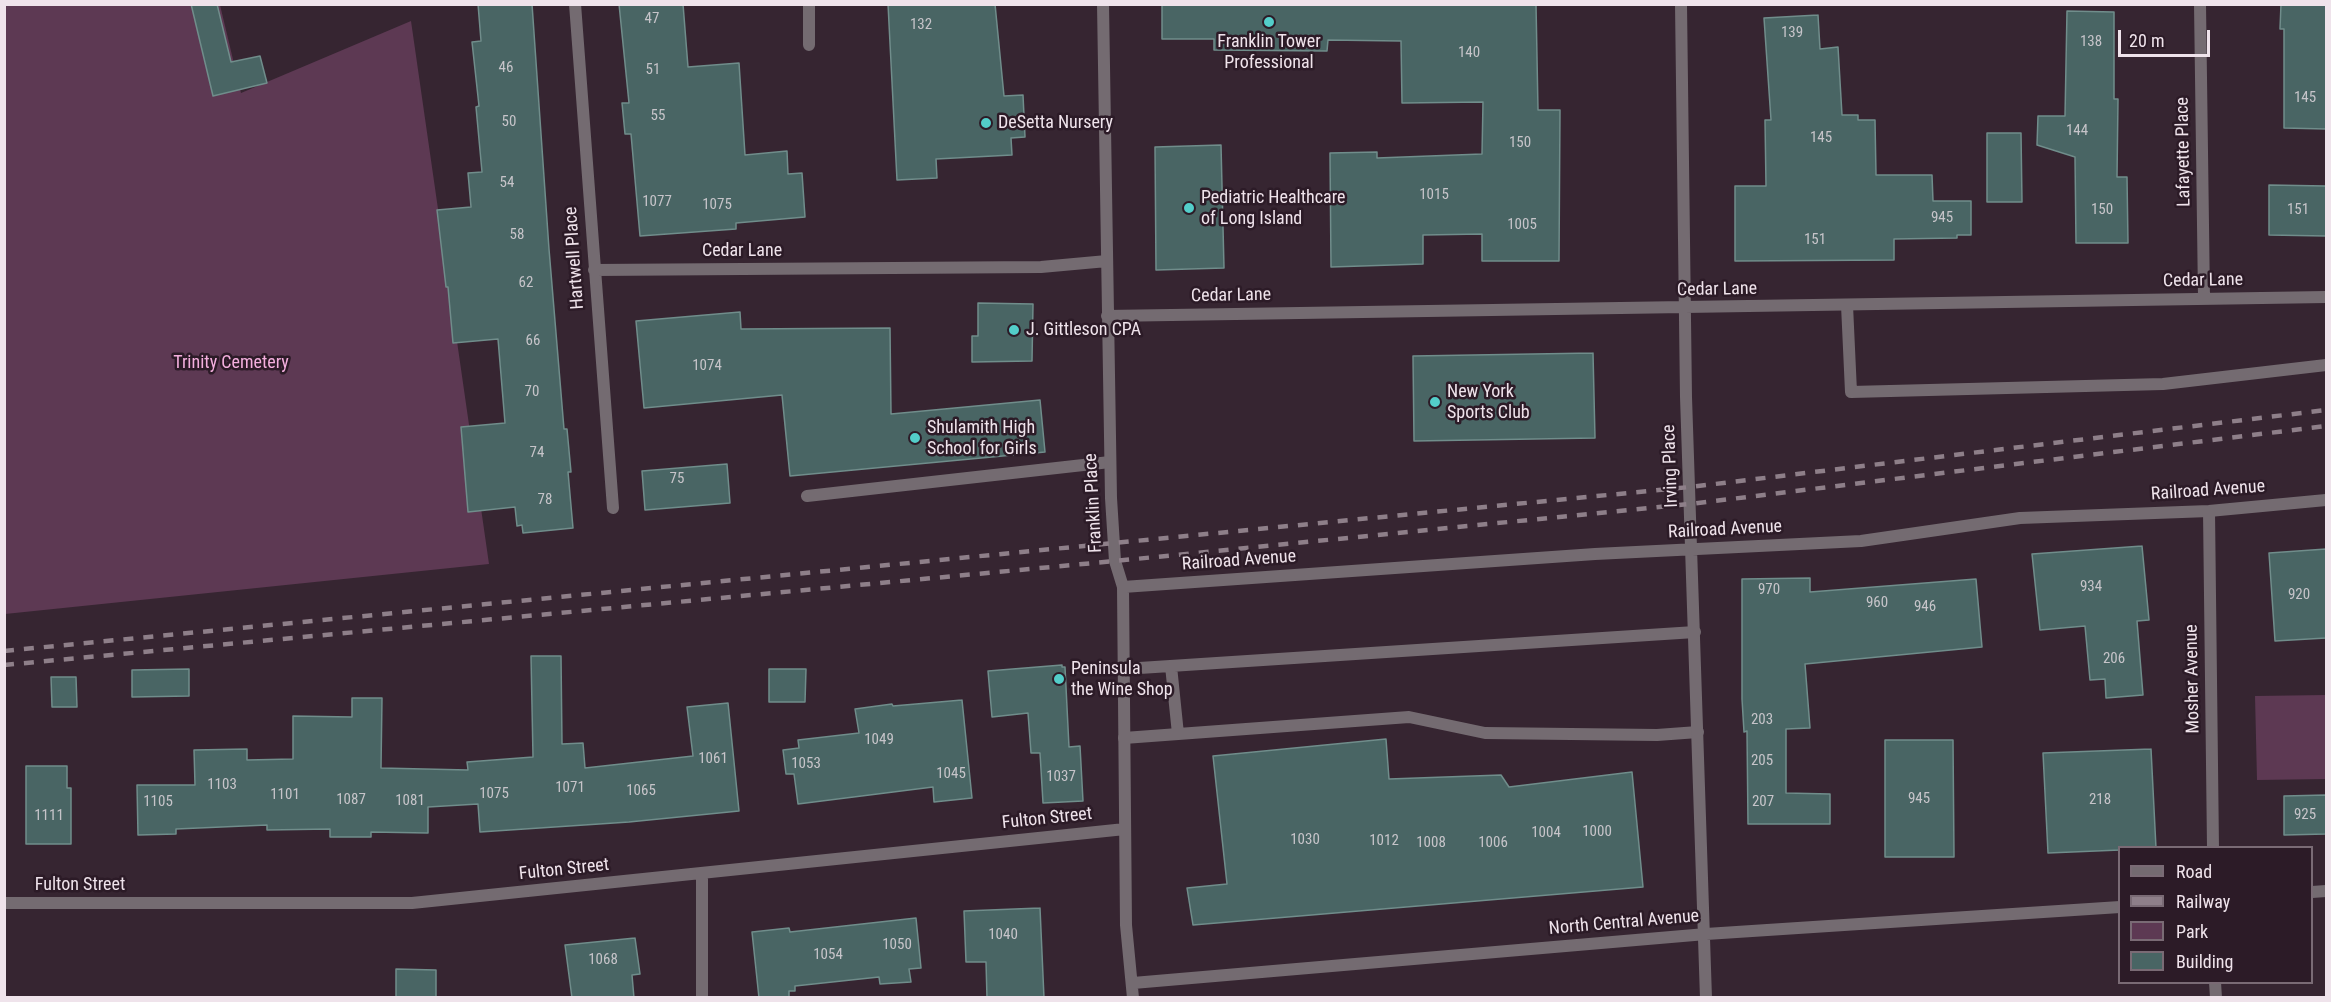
<!DOCTYPE html>
<style>
body{margin:0}
#map{position:relative;width:2331px;height:1002px;overflow:hidden;background:#362531;font-family:"Roboto Condensed",sans-serif}
canvas{display:block}
.frame{position:absolute;inset:0;border:6px solid #efe3eb;pointer-events:none}
.legend{position:absolute;left:2118px;top:846px;width:195px;height:138px;box-sizing:border-box;background:#2c1b27;border:2px solid #7a6b75;margin:0;padding:8px 10px;list-style:none;font-size:18px;color:#efe3eb}
.legend li{display:flex;align-items:center;gap:12px;height:30px}
.legend b{width:30px;border:2px solid #7a6b75}
.scale{position:absolute;left:2118px;top:30px;width:92px;height:27px;box-sizing:border-box;border:3px solid #efe3eb;border-top:0;padding-left:8px;font-size:18px;line-height:21px;white-space:nowrap;color:#efe3eb;-webkit-text-stroke:4px #2c1b27;paint-order:stroke}
</style>
<div id="map">
<canvas width="2331" height="1002"></canvas>
<div class="frame"></div>
<ul class="legend">
<li><b style="height:8px;background:#746b71"></b>Road</li>
<li><b style="height:8px;background:#8e7f89"></b>Railway</li>
<li><b style="height:16px;background:#5d3953"></b>Park</li>
<li><b style="height:16px;background:#496564"></b>Building</li>
</ul>
<div class="scale">20 m</div>
</div>
<script>
const c = document.querySelector('canvas').getContext('2d');
c.lineJoin = 'round';
function fill(path, color) {
  c.fillStyle = color;
  c.fill(path, 'evenodd');
}
function toPath(rows) {
  const path = new Path2D();
  for (const r of rows) {
    path.moveTo(r[0], r[1]);
    for (let i = 2; i < r.length; i += 2) path.lineTo(r[i], r[i + 1]);
  }
  return path;
}
function strokePath(path, color, width, dash) {
  c.strokeStyle = color;
  c.lineWidth = width;
  c.lineCap = dash ? 'butt' : 'round';
  c.setLineDash(dash || []);
  c.stroke(path);
}
function label(font, color, halo, rows, align = 'center') {
  c.font = font + ' "Roboto Condensed",sans-serif';
  c.lineWidth = 5;
  c.setLineDash([]);
  c.textBaseline = 'middle';
  c.strokeStyle = halo;
  c.fillStyle = color;
  for (const [text, x, y, turn = 0] of rows) {
    c.save();
    c.translate(x, y);
    c.rotate((+turn || 0) * Math.PI / 180);
    c.textAlign = isNaN(turn) ? turn : align;
    if (halo) c.strokeText(text, 0, 0);
    c.fillText(text, 0, 0);
    c.restore();
  }
}
fill(toPath([
 [4,5,220,5,241,93,411,21,489,564,5,614],
 [2326,695,2326,779,2257,780,2255,696]
]), '#5d3953');
const building = toPath([
 [191,4,217,4,231,62,260,56,267,83,213,96,191,4],
 [478,4,532,4,549,249,564,429,567,429,571,472,568,472,573,528,523,533,522,525,517,526,515,507,468,512,461,427,505,423,498,339,453,343,448,287,446,287,437,210,471,207,468,173,482,172,476,107,479,106,472,42,481,41,478,4],
 [619,4,683,4,688,67,739,63,745,155,787,151,788,174,802,173,805,217,736,223,736,229,640,236,631,134,625,134,622,103,629,103,619,4],
 [888,4,995,4,1004,96,1023,95,1025,137,1011,138,1012,155,936,159,937,178,897,180,888,4],
 [1162,4,1536,4,1538,110,1560,110,1559,261,1482,261,1482,234,1423,235,1423,264,1331,267,1330,153,1377,152,1377,158,1482,154,1483,102,1402,103,1401,41,1328,40,1327,51,1214,50,1214,39,1162,39,1162,4],
 [2281,4,2326,4,2326,129,2284,128,2284,29,2280,29,2281,4],
 [2067,11,2114,12,2114,99,2118,99,2117,177,2127,177,2128,243,2076,243,2075,157,2037,145,2038,116,2065,116,2067,11],
 [1818,15,1820,49,1838,47,1842,115,1858,115,1858,120,1875,120,1876,175,1932,175,1933,201,1971,201,1971,235,1957,235,1957,238,1894,239,1894,260,1735,261,1735,186,1766,186,1765,120,1771,120,1764,18,1818,15],
 [1987,133,2021,133,2022,202,1987,202,1987,133],
 [1221,145,1224,268,1156,270,1155,147,1221,145],
 [2269,185,2326,186,2326,236,2269,235,2269,185],
 [978,303,1033,304,1032,361,972,362,972,336,978,336,978,303],
 [740,312,741,329,890,328,891,414,1040,400,1045,452,790,476,782,395,644,408,636,321,740,312],
 [1593,353,1595,438,1414,441,1413,356,1593,353],
 [727,464,730,503,645,510,642,471,727,464],
 [2142,546,2149,620,2137,621,2143,695,2106,698,2105,679,2090,680,2085,626,2040,630,2032,554,2142,546],
 [2326,549,2326,638,2275,641,2269,553,2326,549],
 [1810,578,1810,592,1976,579,1982,647,1805,664,1810,728,1786,729,1786,793,1830,794,1830,824,1748,824,1747,731,1744,732,1742,699,1742,579,1810,578],
 [531,656,561,656,562,744,583,743,585,768,693,756,687,707,728,703,739,811,629,822,480,832,478,804,428,807,428,833,371,832,371,837,330,837,330,829,267,830,267,825,176,829,176,834,138,835,137,785,195,785,194,750,247,749,247,760,293,759,293,716,352,717,352,698,382,698,381,768,468,770,467,762,533,757,531,656],
 [1062,665,1062,667,1065,667,1069,747,1080,746,1083,801,1043,803,1040,753,1031,753,1028,713,992,717,988,671,1062,665],
 [189,669,189,696,132,697,132,670,189,669],
 [769,669,806,669,805,702,769,702,769,669],
 [51,677,76,677,77,707,52,707,51,677],
 [962,700,972,798,934,802,933,787,798,804,794,774,786,774,783,750,799,748,798,740,859,733,855,709,892,704,893,706,962,700],
 [1386,739,1389,779,1501,775,1509,787,1632,772,1643,887,1193,925,1187,888,1227,884,1213,756,1386,739],
 [1885,740,1953,740,1954,857,1885,857,1885,740],
 [2151,749,2156,848,2120,848,2120,850,2048,853,2043,753,2151,749],
 [26,766,67,766,67,788,71,788,71,844,26,844,26,766],
 [2326,795,2326,834,2284,835,2284,796,2326,795],
 [1040,908,1044,998,987,998,986,962,966,962,964,911,1040,908],
 [916,918,921,968,909,969,911,982,880,984,879,977,795,986,795,991,789,991,789,998,759,998,752,932,789,928,790,932,916,918],
 [635,938,640,974,632,975,634,998,572,998,565,945,635,938],
 [396,969,436,970,436,998,396,998,396,969]
]);
fill(building, '#496564');
strokePath(building, '#708d8b', 1.5);
strokePath(toPath([
 [809,4,809,45],
 [1847,305,1851,392,2163,384,2326,365],
 [807,496,1110,462],
 [1171,666,1178,734],
 [1124,669,1695,632],
 [1124,738,1409,717,1485,733,1657,735,1698,732]
]), '#746b71', 12);
strokePath(toPath([
 [575,4,613,508],
 [1103,4,1111,498,1115,561,1123,587,1126,925,1133,998],
 [1681,4,1686,397,1706,998],
 [2200,4,2204,298],
 [594,270,1041,267,1107,261],
 [1107,316,2326,297],
 [2209,511,2213,848],
 [1123,587,1595,554,1861,541,2020,518,2209,511,2326,500],
 [702,874,702,998],
 [2312,892,2326,891],
 [4,903,412,903,1125,829],
 [2215,982,2216,998],
 [1133,983,1706,934,2120,907]
]), '#746b71', 12);
strokePath(toPath([
 [4,651,1690,487,2326,410],
 [4,665,1115,561,1690,504,2326,426]
]), '#8e7f89', 4.5, [10, 10]);
for (const [x, y, r, color] of [
 [1269,22,6,"#53cdc9"],
 [986,123,6,"#53cdc9"],
 [1189,208,6,"#53cdc9"],
 [1014,330,6,"#53cdc9"],
 [1435,402,6,"#53cdc9"],
 [915,438,6,"#53cdc9"],
 [1059,679,6,"#53cdc9"]
]) {
  const dot = new Path2D();
  dot.arc(x, y, r, 0, 2 * Math.PI);
  c.fillStyle = color;
  c.fill(dot);
  strokePath(dot, '#2c1b27', 2);
}
label('15px', '#c6c4c9', null, [
 ["47",652,19],
 ["132",921,25],
 ["139",1792,33],
 ["138",2091,42],
 ["140",1469,53],
 ["46",506,68],
 ["51",653,70],
 ["145",2305,98],
 ["55",658,116],
 ["50",509,122],
 ["144",2077,131],
 ["145",1821,138],
 ["150",1520,143],
 ["54",507,183],
 ["1015",1434,195],
 ["1077",657,202],
 ["1075",717,205],
 ["150",2102,210],
 ["151",2298,210],
 ["945",1942,218],
 ["1005",1522,225],
 ["58",517,235],
 ["151",1815,240],
 ["62",526,283],
 ["66",533,341],
 ["1074",707,366],
 ["70",532,392],
 ["74",537,453],
 ["75",677,479],
 ["78",545,500],
 ["934",2091,587],
 ["970",1769,590],
 ["920",2299,595],
 ["960",1877,603],
 ["946",1925,607],
 ["206",2114,659],
 ["203",1762,720],
 ["1049",879,740],
 ["1061",713,759],
 ["205",1762,761],
 ["1053",806,764],
 ["1045",951,774],
 ["1037",1061,777],
 ["1103",222,785],
 ["1071",570,788],
 ["1065",641,791],
 ["1075",494,794],
 ["1101",285,795],
 ["945",1919,799],
 ["1087",351,800],
 ["218",2100,800],
 ["1081",410,801],
 ["1105",158,802],
 ["207",1763,802],
 ["925",2305,815],
 ["1111",49,816],
 ["1000",1597,832],
 ["1004",1546,833],
 ["1030",1305,840],
 ["1012",1384,841],
 ["1008",1431,843],
 ["1006",1493,843],
 ["1040",1003,935],
 ["1050",897,945],
 ["1054",828,955],
 ["1068",603,960]
]);
label('18px', '#efe3eb', '#2c1b27', [
 ["Franklin Tower",1269,42,"center"],
 ["Professional",1269,63,"center"],
 ["DeSetta Nursery",998,123],
 ["Pediatric Healthcare",1201,198],
 ["of Long Island",1201,219],
 ["J. Gittleson CPA",1026,330],
 ["New York",1447,392],
 ["Sports Club",1447,413],
 ["Shulamith High",927,428],
 ["School for Girls",927,449],
 ["Peninsula",1071,669],
 ["the Wine Shop",1071,690]
], 'left');
label('18px', '#efe3eb', '#2c1b27', [
 ["Lafayette Place",2184,152,-91],
 ["Cedar Lane",742,251],
 ["Hartwell Place",575,258,-94],
 ["Cedar Lane",2203,281,-1],
 ["Cedar Lane",1717,290,-1],
 ["Cedar Lane",1231,296,-1],
 ["Irving Place",1671,466,-92],
 ["Railroad Avenue",2208,491,-4],
 ["Franklin Place",1094,503,-93],
 ["Railroad Avenue",1725,530,-3],
 ["Railroad Avenue",1239,561,-4],
 ["Mosher Avenue",2193,679,-91],
 ["Fulton Street",1047,819,-6],
 ["Fulton Street",564,870,-6],
 ["Fulton Street",80,885],
 ["North Central Avenue",1624,923,-5]
]);
label('18px', '#f4afde', '#2c1b27', [
 ["Trinity Cemetery",231,363]
]);
</script>
